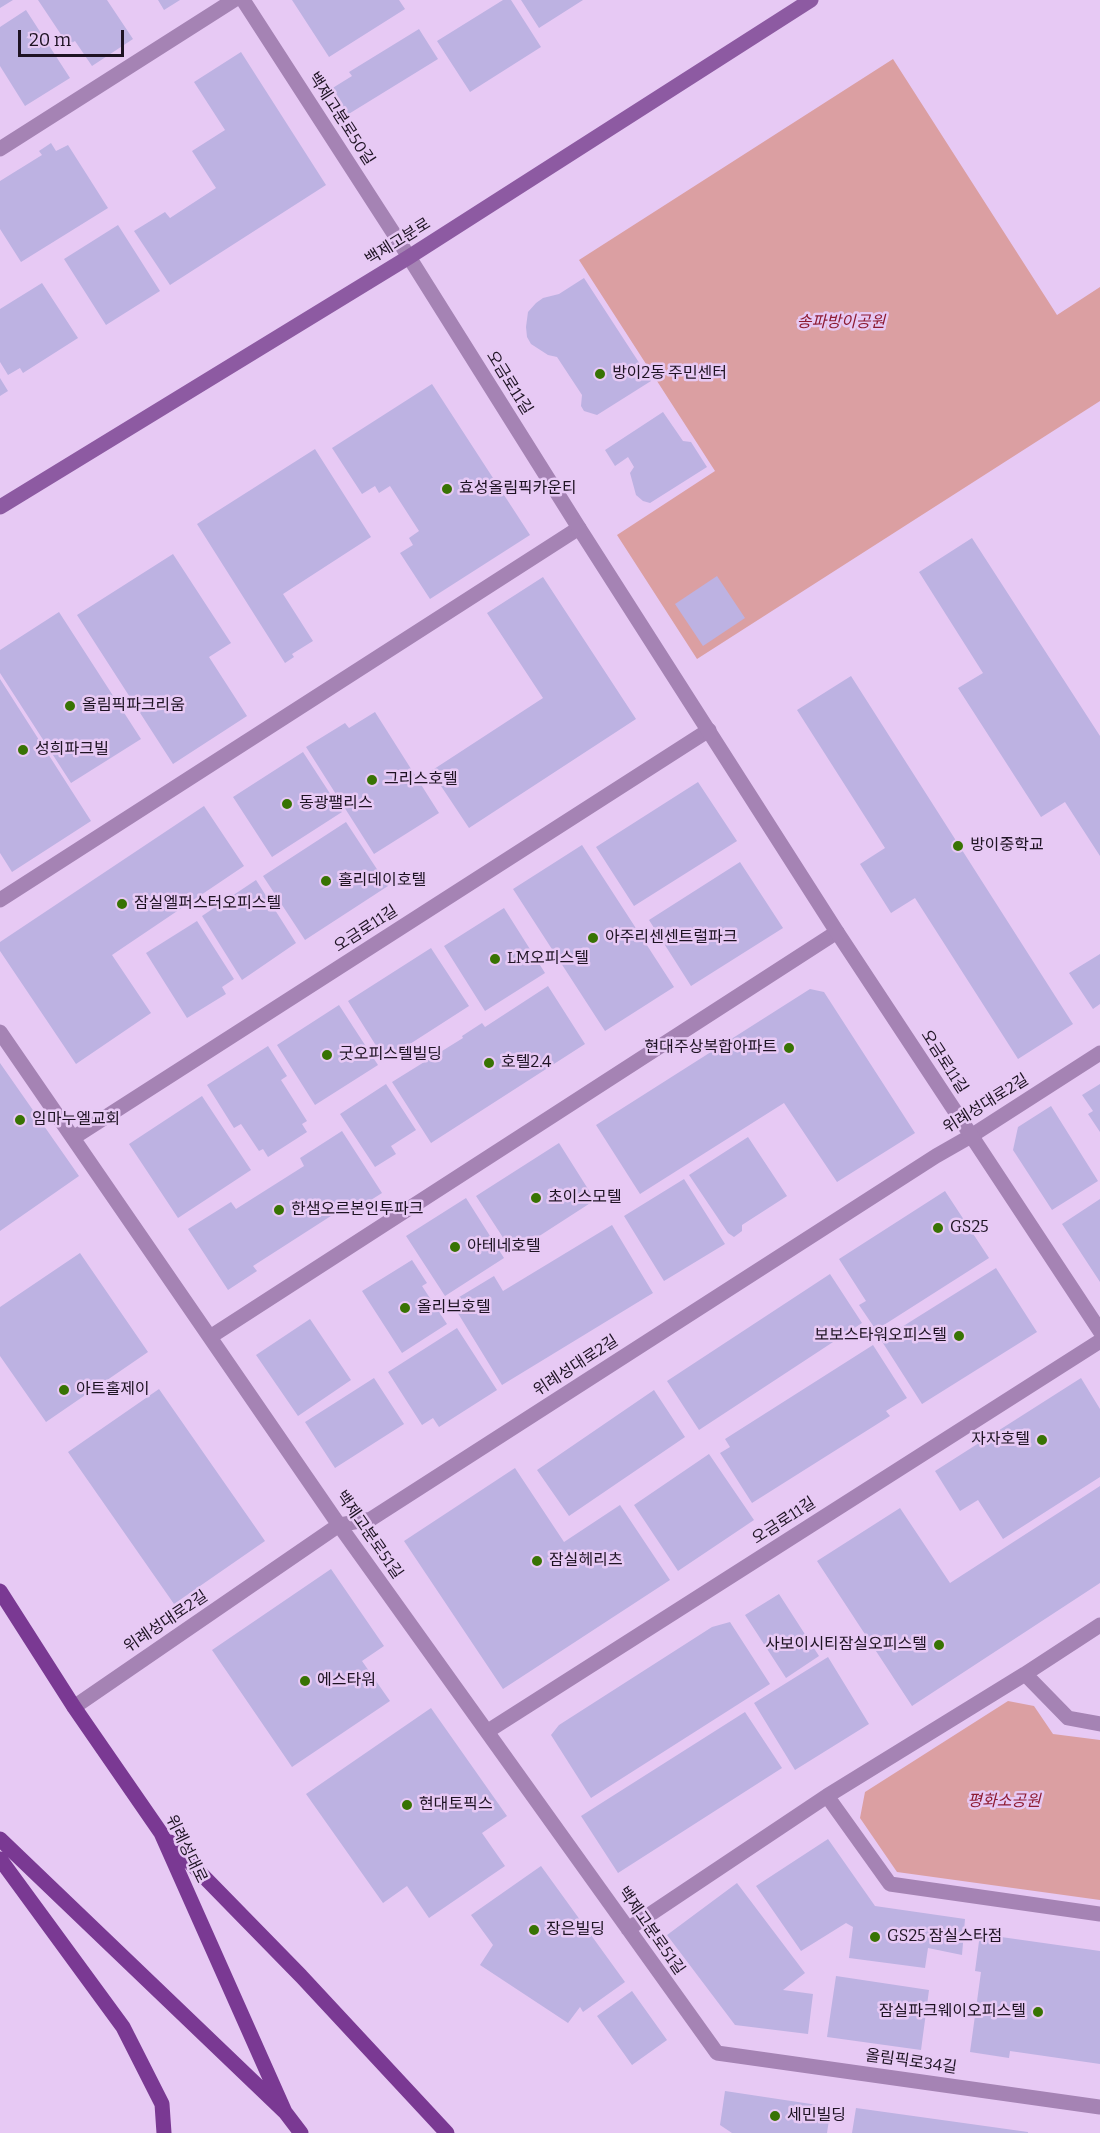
<!DOCTYPE html>
<meta charset="utf-8">
<style>
body{margin:0}
#map{position:relative;width:1100px;height:2133px;overflow:hidden;background:#e7c9f4;font-family:Bitter,serif}
canvas{display:block}
.scale{position:absolute;left:18px;top:30px;width:106px;height:27px;box-sizing:border-box;border:3px solid #1e1323;border-top:0;padding-left:8px;font-size:18px;line-height:21px;white-space:nowrap;color:#1e1323;-webkit-text-stroke:4px #e7c9f4;paint-order:stroke}
</style>
<div id="map">
<canvas width="1100" height="2133"></canvas>
<div class="scale">20 m</div>
</div>
<script>
const c = document.querySelector('canvas').getContext('2d');
c.lineJoin = 'round';
function fill(path, color) {
  c.fillStyle = color;
  c.fill(path, 'evenodd');
}
function toPath(rows) {
  const path = new Path2D();
  for (const r of rows) {
    path.moveTo(r[0], r[1]);
    for (let i = 2; i < r.length; i += 2) path.lineTo(r[i], r[i + 1]);
  }
  return path;
}
function strokePath(path, color, width, dash) {
  c.strokeStyle = color;
  c.lineWidth = width;
  c.lineCap = dash ? 'butt' : 'round';
  c.setLineDash(dash || []);
  c.stroke(path);
}
function label(font, color, halo, rows, align = 'center') {
  c.font = font + ' Bitter,"Noto Sans KR",serif';
  c.lineWidth = 5;
  c.setLineDash([]);
  c.textBaseline = 'middle';
  c.strokeStyle = halo;
  c.fillStyle = color;
  for (const [text, x, y, turn = 0] of rows) {
    c.save();
    c.translate(x, y);
    c.rotate((+turn || 0) * Math.PI / 180);
    c.textAlign = isNaN(turn) ? turn : align;
    if (halo) c.strokeText(text, 0, 0);
    c.fillText(text, 0, 0);
    c.restore();
  }
}
fill(toPath([
 [893,59,1057,315,1100,287,1100,401,697,659,617,535,715,471,579,260],
 [1008,1701,1034,1706,1053,1734,1100,1740,1100,1900,897,1872,860,1818,865,1792]
]), '#db9fa2');
fill(toPath([
 [0,0,13,0,0,8],
 [38,0,107,0,133,39,92,66,75,41,68,45],
 [158,0,180,0,164,10],
 [292,0,399,0,405,9,329,57],
 [503,0,511,0,541,47,470,92,437,41],
 [521,0,583,0,539,28],
 [26,10,70,78,25,106,0,66,0,27],
 [419,29,438,59,347,115,331,89,352,76,349,72],
 [241,52,326,185,170,285,134,231,165,212,170,218,216,188,192,151,225,130,194,82],
 [51,143,56,151,68,145,108,208,21,262,0,229,0,181,42,155,39,151],
 [118,225,160,291,106,325,64,259],
 [584,278,651,381,597,415,584,411,581,406,582,395,557,357,548,355,531,344,527,337,526,327,528,312,536,303,543,298,559,294],
 [42,283,78,338,23,373,20,368,8,375,0,362,0,309],
 [0,378,8,391,0,396],
 [432,384,530,535,430,599,400,553,413,545,409,538,419,531,390,486,379,493,375,486,362,494,332,448],
 [663,412,683,441,691,442,707,467,650,503,643,501,636,495,630,473,634,467,628,457,615,466,605,450],
 [315,449,371,537,283,594,313,641,292,654,294,657,285,663,197,524],
 [972,538,1100,736,1100,856,1065,802,1041,817,958,688,983,673,919,572],
 [173,554,231,643,209,657,247,716,173,764,77,615],
 [717,576,745,618,703,646,675,604],
 [543,577,636,719,469,828,431,771,543,698,487,613],
 [59,612,141,739,71,783,0,673,0,650],
 [851,676,1073,1024,1018,1059,915,898,891,913,860,864,885,848,797,710],
 [0,679,91,821,12,872,0,853],
 [375,712,439,813,374,854,306,747,345,723,349,728],
 [303,752,342,812,272,857,233,797],
 [698,782,737,841,634,906,596,847],
 [204,806,244,866,112,955,151,1013,76,1064,0,951,0,942],
 [346,822,388,886,305,940,263,876],
 [582,845,674,987,605,1031,513,889],
 [740,862,783,928,691,986,649,920],
 [256,880,296,943,242,980,202,916],
 [504,908,545,973,485,1011,444,946],
 [197,921,234,979,222,987,226,994,187,1018,146,953],
 [431,948,469,1006,385,1060,348,1001],
 [1100,954,1100,1004,1093,1009,1069,973],
 [548,986,585,1044,431,1143,392,1082,463,1038,462,1036,482,1023,485,1027],
 [810,989,824,992,915,1133,837,1182,784,1103,640,1194,596,1125],
 [339,1005,378,1065,315,1105,277,1045],
 [268,1046,287,1076,281,1080,307,1121,302,1124,307,1132,268,1157,263,1149,259,1151,241,1124,234,1128,207,1085],
 [0,1063,79,1176,0,1231],
 [386,1084,416,1130,391,1146,396,1154,375,1167,340,1114],
 [1100,1084,1100,1132,1088,1114,1093,1111,1082,1095],
 [202,1096,251,1170,178,1218,129,1144],
 [1051,1106,1098,1181,1052,1210,1013,1150,1018,1127],
 [342,1131,382,1193,352,1212,348,1205,253,1266,257,1271,228,1290,188,1229,231,1202,236,1209,304,1166,300,1158],
 [748,1137,787,1196,742,1225,742,1231,734,1237,728,1233,689,1175],
 [559,1143,595,1200,513,1253,476,1196],
 [684,1179,725,1244,664,1281,624,1216],
 [945,1191,989,1258,876,1330,859,1305,866,1301,839,1259],
 [466,1198,504,1258,445,1296,406,1236],
 [1100,1199,1100,1282,1062,1224],
 [612,1225,653,1293,502,1385,451,1302,494,1276,503,1291],
 [80,1253,148,1352,46,1422,0,1356,0,1307],
 [412,1260,427,1283,422,1286,447,1324,402,1353,362,1291],
 [996,1268,1037,1332,922,1404,881,1340],
 [830,1274,862,1323,699,1430,667,1381],
 [310,1319,351,1380,298,1416,256,1355],
 [457,1328,497,1390,439,1427,433,1418,422,1425,388,1372],
 [873,1345,907,1398,886,1411,890,1416,752,1503,720,1453,730,1447,725,1439],
 [374,1378,404,1424,335,1468,305,1422],
 [1081,1378,1100,1409,1100,1477,1003,1539,978,1500,960,1511,935,1471],
 [159,1389,265,1541,174,1604,68,1452],
 [654,1390,685,1437,569,1516,537,1470],
 [709,1454,754,1520,678,1571,634,1505],
 [515,1468,564,1542,620,1505,670,1580,503,1689,404,1541],
 [1100,1486,1100,1583,912,1706,817,1561,900,1508,950,1583],
 [331,1569,384,1646,362,1661,390,1701,292,1767,212,1650],
 [779,1594,819,1656,786,1678,745,1615],
 [730,1622,770,1684,591,1798,551,1735,559,1725,712,1627],
 [828,1657,869,1724,795,1770,754,1703],
 [431,1708,507,1816,482,1833,505,1866,429,1918,407,1886,383,1903,306,1794],
 [745,1712,782,1768,618,1873,581,1816],
 [828,1839,875,1906,965,1919,962,1955,928,1948,925,1968,849,1958,853,1927,846,1923,801,1951,756,1886],
 [541,1866,625,1982,583,2012,580,2007,568,2023,480,1965,493,1945,471,1915],
 [737,1883,805,1973,783,1990,813,1994,808,2034,735,2025,667,1935],
 [980,1934,1100,1951,1100,2064,1010,2051,1009,2058,970,2052,981,1972,975,1971],
 [836,1976,929,1990,921,2050,827,2037],
 [632,1991,667,2040,632,2065,597,2016],
 [725,2091,831,2107,827,2133,732,2133,720,2125],
 [856,2108,1028,2132,1028,2133,852,2133]
]), '#bdb2e2');
strokePath(toPath([
 [0,149,234,0],
 [0,900,579,528],
 [0,1032,339,1525,717,2053,1100,2107],
 [73,1138,709,730],
 [210,1337,837,932],
 [1025,1674,1068,1718,1100,1724],
 [74,1707,339,1525,371,1519,936,1156,971,1136,1100,1053],
 [488,1731,1100,1341],
 [827,1796,890,1884,1100,1914],
 [628,1929,827,1796,1025,1674,1100,1625]
]), '#a583b4', 15);
strokePath(toPath([
 [243,0,409,257,579,528,837,932,1100,1331]
]), '#a583b4', 15);
strokePath(toPath([
 [0,507,409,257,811,0]
]), '#8d5aa2', 15);
strokePath(toPath([
 [0,1591,74,1707,161,1833,285,2112],
 [0,1839,285,2112,301,2133],
 [170,1842,301,1976,447,2133],
 [0,1859,123,2027,162,2104,164,2133]
]), '#7a3993', 15);
for (const [x, y, r, color] of [
 [600,374,6,"#387303"],
 [447,489,6,"#387303"],
 [70,706,6,"#387303"],
 [23,750,6,"#387303"],
 [372,780,6,"#387303"],
 [287,804,6,"#387303"],
 [958,846,6,"#387303"],
 [326,881,6,"#387303"],
 [122,904,6,"#387303"],
 [593,938,6,"#387303"],
 [495,959,6,"#387303"],
 [789,1048,6,"#387303"],
 [327,1055,6,"#387303"],
 [489,1063,6,"#387303"],
 [20,1120,6,"#387303"],
 [536,1198,6,"#387303"],
 [279,1210,6,"#387303"],
 [938,1228,6,"#387303"],
 [455,1247,6,"#387303"],
 [405,1308,6,"#387303"],
 [959,1336,6,"#387303"],
 [64,1390,6,"#387303"],
 [1042,1440,6,"#387303"],
 [537,1561,6,"#387303"],
 [939,1645,6,"#387303"],
 [305,1681,6,"#387303"],
 [407,1805,6,"#387303"],
 [534,1930,6,"#387303"],
 [875,1937,6,"#387303"],
 [1038,2012,6,"#387303"],
 [775,2116,6,"#387303"]
]) {
  const dot = new Path2D();
  dot.arc(x, y, r, 0, 2 * Math.PI);
  c.fillStyle = color;
  c.fill(dot);
  strokePath(dot, '#e7c9f4', 2);
}
label('16px', '#1e1323', '#e7c9f4', [
 ["백제고분로50길",341,119,57],
 ["백제고분로",398,242,-32],
 ["오금로11길",509,383,58],
 ["오금로11길",366,929,-33],
 ["오금로11길",944,1062,57],
 ["위례성대로2길",986,1104,-32],
 ["위례성대로2길",576,1366,-33],
 ["오금로11길",784,1521,-33],
 ["백제고분로51길",369,1535,55],
 ["위례성대로2길",166,1622,-34],
 ["위례성대로",186,1849,64],
 ["백제고분로51길",651,1931,55],
 ["올림픽로34길",911,2062,8]
]);
label('italic 16px', '#8d1b32', '#e7c9f4', [
 ["송파방이공원",841,323],
 ["평화소공원",1004,1802]
]);
label('16px', '#1e1323', '#e7c9f4', [
 ["방이2동 주민센터",612,374],
 ["효성올림픽카운티",459,489],
 ["올림픽파크리움",82,706],
 ["성희파크빌",35,750],
 ["그리스호텔",384,780],
 ["동광팰리스",299,804],
 ["방이중학교",970,846],
 ["홀리데이호텔",338,881],
 ["잠실엘퍼스터오피스텔",134,904],
 ["아주리센센트럴파크",605,938],
 ["LM오피스텔",507,959],
 ["현대주상복합아파트",777,1048,"right"],
 ["굿오피스텔빌딩",339,1055],
 ["호텔2.4",501,1063],
 ["임마누엘교회",32,1120],
 ["초이스모텔",548,1198],
 ["한샘오르본인투파크",291,1210],
 ["GS25",950,1228],
 ["아테네호텔",467,1247],
 ["올리브호텔",417,1308],
 ["보보스타워오피스텔",947,1336,"right"],
 ["아트홀제이",76,1390],
 ["자자호텔",1030,1440,"right"],
 ["잠실헤리츠",549,1561],
 ["사보이시티잠실오피스텔",927,1645,"right"],
 ["에스타워",317,1681],
 ["현대토픽스",419,1805],
 ["장은빌딩",546,1930],
 ["GS25 잠실스타점",887,1937],
 ["잠실파크웨이오피스텔",1026,2012,"right"],
 ["세민빌딩",787,2116]
], 'left');
</script>
